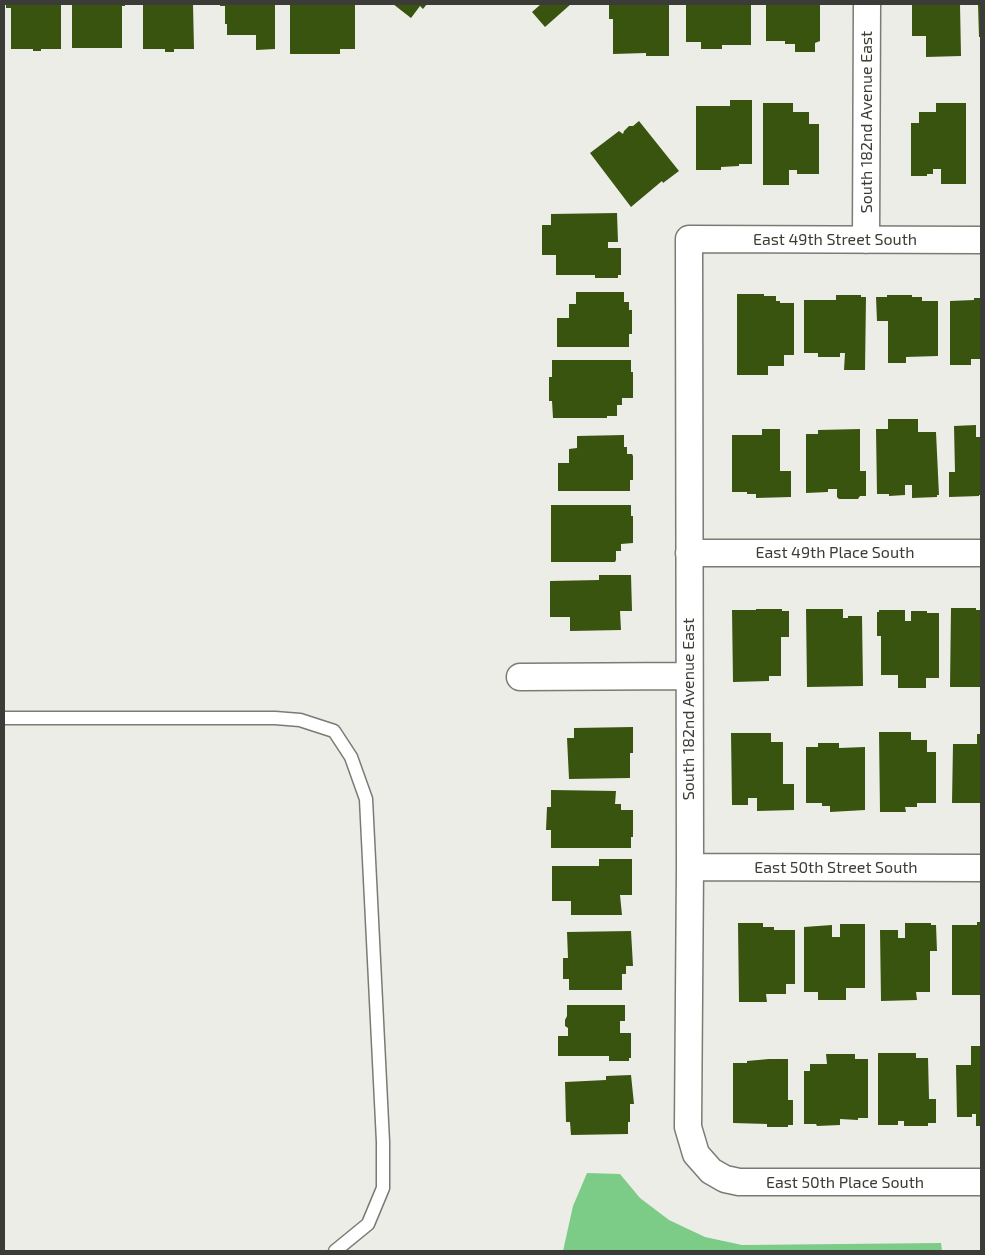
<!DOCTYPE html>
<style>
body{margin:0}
#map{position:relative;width:985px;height:1255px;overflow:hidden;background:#edede7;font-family:"Exo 2",sans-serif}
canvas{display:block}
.frame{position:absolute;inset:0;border:5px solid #3b3b38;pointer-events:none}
</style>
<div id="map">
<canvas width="985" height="1255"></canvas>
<div class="frame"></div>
</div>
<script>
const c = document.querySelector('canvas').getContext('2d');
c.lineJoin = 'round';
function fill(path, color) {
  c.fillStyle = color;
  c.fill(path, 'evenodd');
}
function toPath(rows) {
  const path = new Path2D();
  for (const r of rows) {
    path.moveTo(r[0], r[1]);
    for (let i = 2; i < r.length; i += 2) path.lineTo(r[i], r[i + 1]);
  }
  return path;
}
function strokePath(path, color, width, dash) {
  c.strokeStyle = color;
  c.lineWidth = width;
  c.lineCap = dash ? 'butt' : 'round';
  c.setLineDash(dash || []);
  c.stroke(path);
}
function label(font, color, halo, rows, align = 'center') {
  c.font = font + ' "Exo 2",sans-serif';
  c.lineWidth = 5;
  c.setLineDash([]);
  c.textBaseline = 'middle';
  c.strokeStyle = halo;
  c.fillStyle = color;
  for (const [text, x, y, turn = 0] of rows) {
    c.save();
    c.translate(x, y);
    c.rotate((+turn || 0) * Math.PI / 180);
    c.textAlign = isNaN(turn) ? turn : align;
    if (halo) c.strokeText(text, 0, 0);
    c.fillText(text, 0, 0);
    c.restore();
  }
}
fill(toPath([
 [587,1173,620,1174,640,1198,669,1220,705,1237,742,1245,941,1243,942,1251,563,1251,573,1206]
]), '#7ccc88');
fill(toPath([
 [6,4,61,4,61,49,41,49,41,51,33,51,33,49,11,49,11,8,6,8],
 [72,4,125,4,125,6,122,6,122,48,72,48],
 [143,4,193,4,194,49,174,49,174,52,165,52,165,49,143,49],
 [220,4,275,4,275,49,256,50,256,35,227,35,227,24,225,24,225,6,220,6],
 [290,4,355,4,355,49,340,49,340,54,290,54],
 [393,4,427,4,423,9,420,6,411,18],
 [541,4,571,4,545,27,532,12],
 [609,4,669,4,669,56,646,56,646,53,613,54,613,19,609,19],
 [686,4,751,4,751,45,722,45,722,49,701,49,701,42,686,42],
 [766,4,820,4,820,41,815,43,815,52,795,52,795,44,785,44,785,41,766,41],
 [912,4,960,4,961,56,926,57,926,36,912,36],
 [978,4,981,4,981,37,979,37],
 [730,100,752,100,752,164,739,164,739,166,721,167,721,170,696,170,696,106,730,106],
 [763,103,793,103,793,112,809,112,809,124,819,124,819,174,797,174,797,170,789,170,789,185,763,185],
 [936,103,966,103,966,184,941,184,941,169,933,169,933,174,927,174,927,176,911,176,911,123,919,123,919,112,936,112],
 [639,121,679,171,663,183,662,181,631,207,590,153,619,131,623,134,624,131,629,126,633,126],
 [617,213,618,242,608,242,608,248,621,248,621,275,618,275,618,278,595,278,595,275,556,275,556,255,542,255,542,225,551,225,551,214],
 [576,292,624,292,624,302,629,302,629,310,632,310,632,334,629,334,629,347,557,347,557,318,569,318,569,304,576,304],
 [737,294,764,294,764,296,776,296,776,301,780,301,780,303,794,303,794,355,784,355,784,366,768,366,768,375,737,375],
 [836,295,861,295,861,297,866,297,865,370,844,370,845,353,840,353,840,357,818,357,818,353,804,353,804,300,836,300],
 [887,295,912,295,912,297,922,297,922,301,938,301,938,356,906,357,906,363,888,363,888,321,877,321,876,297,887,297],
 [974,298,981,298,981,359,971,359,971,365,950,365,950,301,974,300],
 [552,360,631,360,631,372,633,372,633,398,622,398,622,405,617,405,617,416,607,416,607,418,553,418,552,401,549,401,549,377,552,377],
 [888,419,918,419,918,432,936,432,939,495,937,495,937,497,912,498,912,485,905,485,905,495,889,496,889,494,877,494,876,429,888,429],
 [976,425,976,437,981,437,981,495,979,495,979,496,949,497,949,472,955,472,954,426],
 [762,429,780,429,780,471,791,471,791,497,756,498,756,494,747,494,747,492,732,492,732,435,762,435],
 [860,429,860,471,866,471,866,496,860,496,858,499,839,499,837,497,837,489,828,489,828,492,806,493,806,434,818,434,818,430],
 [624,435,624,447,627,447,627,454,632,454,633,456,633,480,630,480,630,491,558,491,558,463,569,463,569,449,577,448,577,436],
 [551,505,631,505,631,516,633,516,633,543,621,544,621,551,616,551,616,560,615,562,551,562],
 [599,575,631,575,632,611,620,611,621,630,570,631,570,617,550,617,550,581,599,580],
 [951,608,976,608,976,610,981,610,981,687,950,687],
 [756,609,782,609,782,611,789,611,789,637,781,637,781,676,769,676,769,681,733,682,732,610,756,610],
 [806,609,843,609,843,618,848,618,848,616,862,616,863,686,807,687],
 [879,610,905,610,905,621,911,621,911,611,927,611,927,613,939,613,939,678,926,678,926,688,898,688,898,675,881,675,881,636,877,636,877,612,879,612],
 [633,727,633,753,630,753,630,778,569,779,567,738,574,738,574,728],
 [879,732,911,732,911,740,927,740,927,752,936,752,936,803,917,803,917,807,905,807,906,812,880,812],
 [731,733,771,733,771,742,783,742,783,784,794,784,794,810,757,811,757,798,748,798,748,805,732,805],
 [977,734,981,734,981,803,952,803,953,744,977,744],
 [818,743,839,743,839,748,865,747,865,810,830,812,830,806,822,806,822,803,806,803,806,747,818,747],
 [551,790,616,791,615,804,621,804,621,810,633,810,633,837,631,837,631,848,551,848,551,830,546,830,547,807,551,807],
 [599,859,632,859,632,895,620,895,622,915,571,915,571,901,552,901,552,866,599,866],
 [977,922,981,922,981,995,952,995,952,925,977,925],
 [738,923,763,923,763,927,774,927,774,930,795,930,795,984,786,984,786,994,766,994,767,1002,739,1002],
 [905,923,931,923,931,925,936,925,937,951,930,951,930,992,916,992,917,1000,881,1001,880,930,898,930,898,938,905,938],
 [840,924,865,924,865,988,846,988,846,1000,818,1000,818,992,804,992,804,927,832,925,832,937,840,937],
 [631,931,633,966,626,966,626,974,622,974,622,990,569,990,569,979,563,979,563,958,568,958,567,932],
 [567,1005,625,1005,625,1021,620,1021,620,1033,631,1033,631,1058,629,1058,629,1061,609,1061,609,1056,558,1056,558,1036,568,1036,568,1028,565,1026,565,1020,567,1016],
 [971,1046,981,1046,981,1126,976,1126,976,1114,972,1114,972,1117,957,1117,956,1065,971,1065],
 [878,1053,916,1053,916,1058,928,1058,929,1099,936,1099,936,1123,928,1123,928,1126,904,1126,904,1121,898,1121,898,1125,878,1125],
 [826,1054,855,1054,855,1059,868,1059,868,1118,858,1118,858,1120,840,1119,840,1125,817,1126,816,1124,804,1124,804,1071,810,1071,810,1064,827,1064],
 [769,1059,788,1059,788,1100,793,1100,793,1125,788,1125,788,1127,767,1127,767,1124,733,1123,733,1063,747,1063,747,1061],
 [631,1075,634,1104,630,1104,630,1122,628,1122,628,1134,571,1135,570,1122,566,1122,565,1082,606,1080,606,1076]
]), '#39540e');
const service = toPath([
 [4,718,275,718,300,720,334,731,351,757,366,799,383,1142,383,1188,368,1224,335,1251]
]);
const minor = toPath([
 [866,240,867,4],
 [981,240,689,239,690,867,688,1127,696,1154,711,1171,725,1179,739,1182,981,1182],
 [689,553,981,553],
 [520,677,689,676],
 [690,867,981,868]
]);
strokePath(service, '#7a7b75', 15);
strokePath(minor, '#7a7b75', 29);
strokePath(service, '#fff', 12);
strokePath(minor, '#fff', 26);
label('16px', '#3b3b38', '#fffffe', [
 ["South 182nd Avenue East",867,122,-90],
 ["East 49th Street South",835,240],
 ["East 49th Place South",835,553],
 ["South 182nd Avenue East",689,709,-90],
 ["East 50th Street South",836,868],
 ["East 50th Place South",845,1183]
]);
</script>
